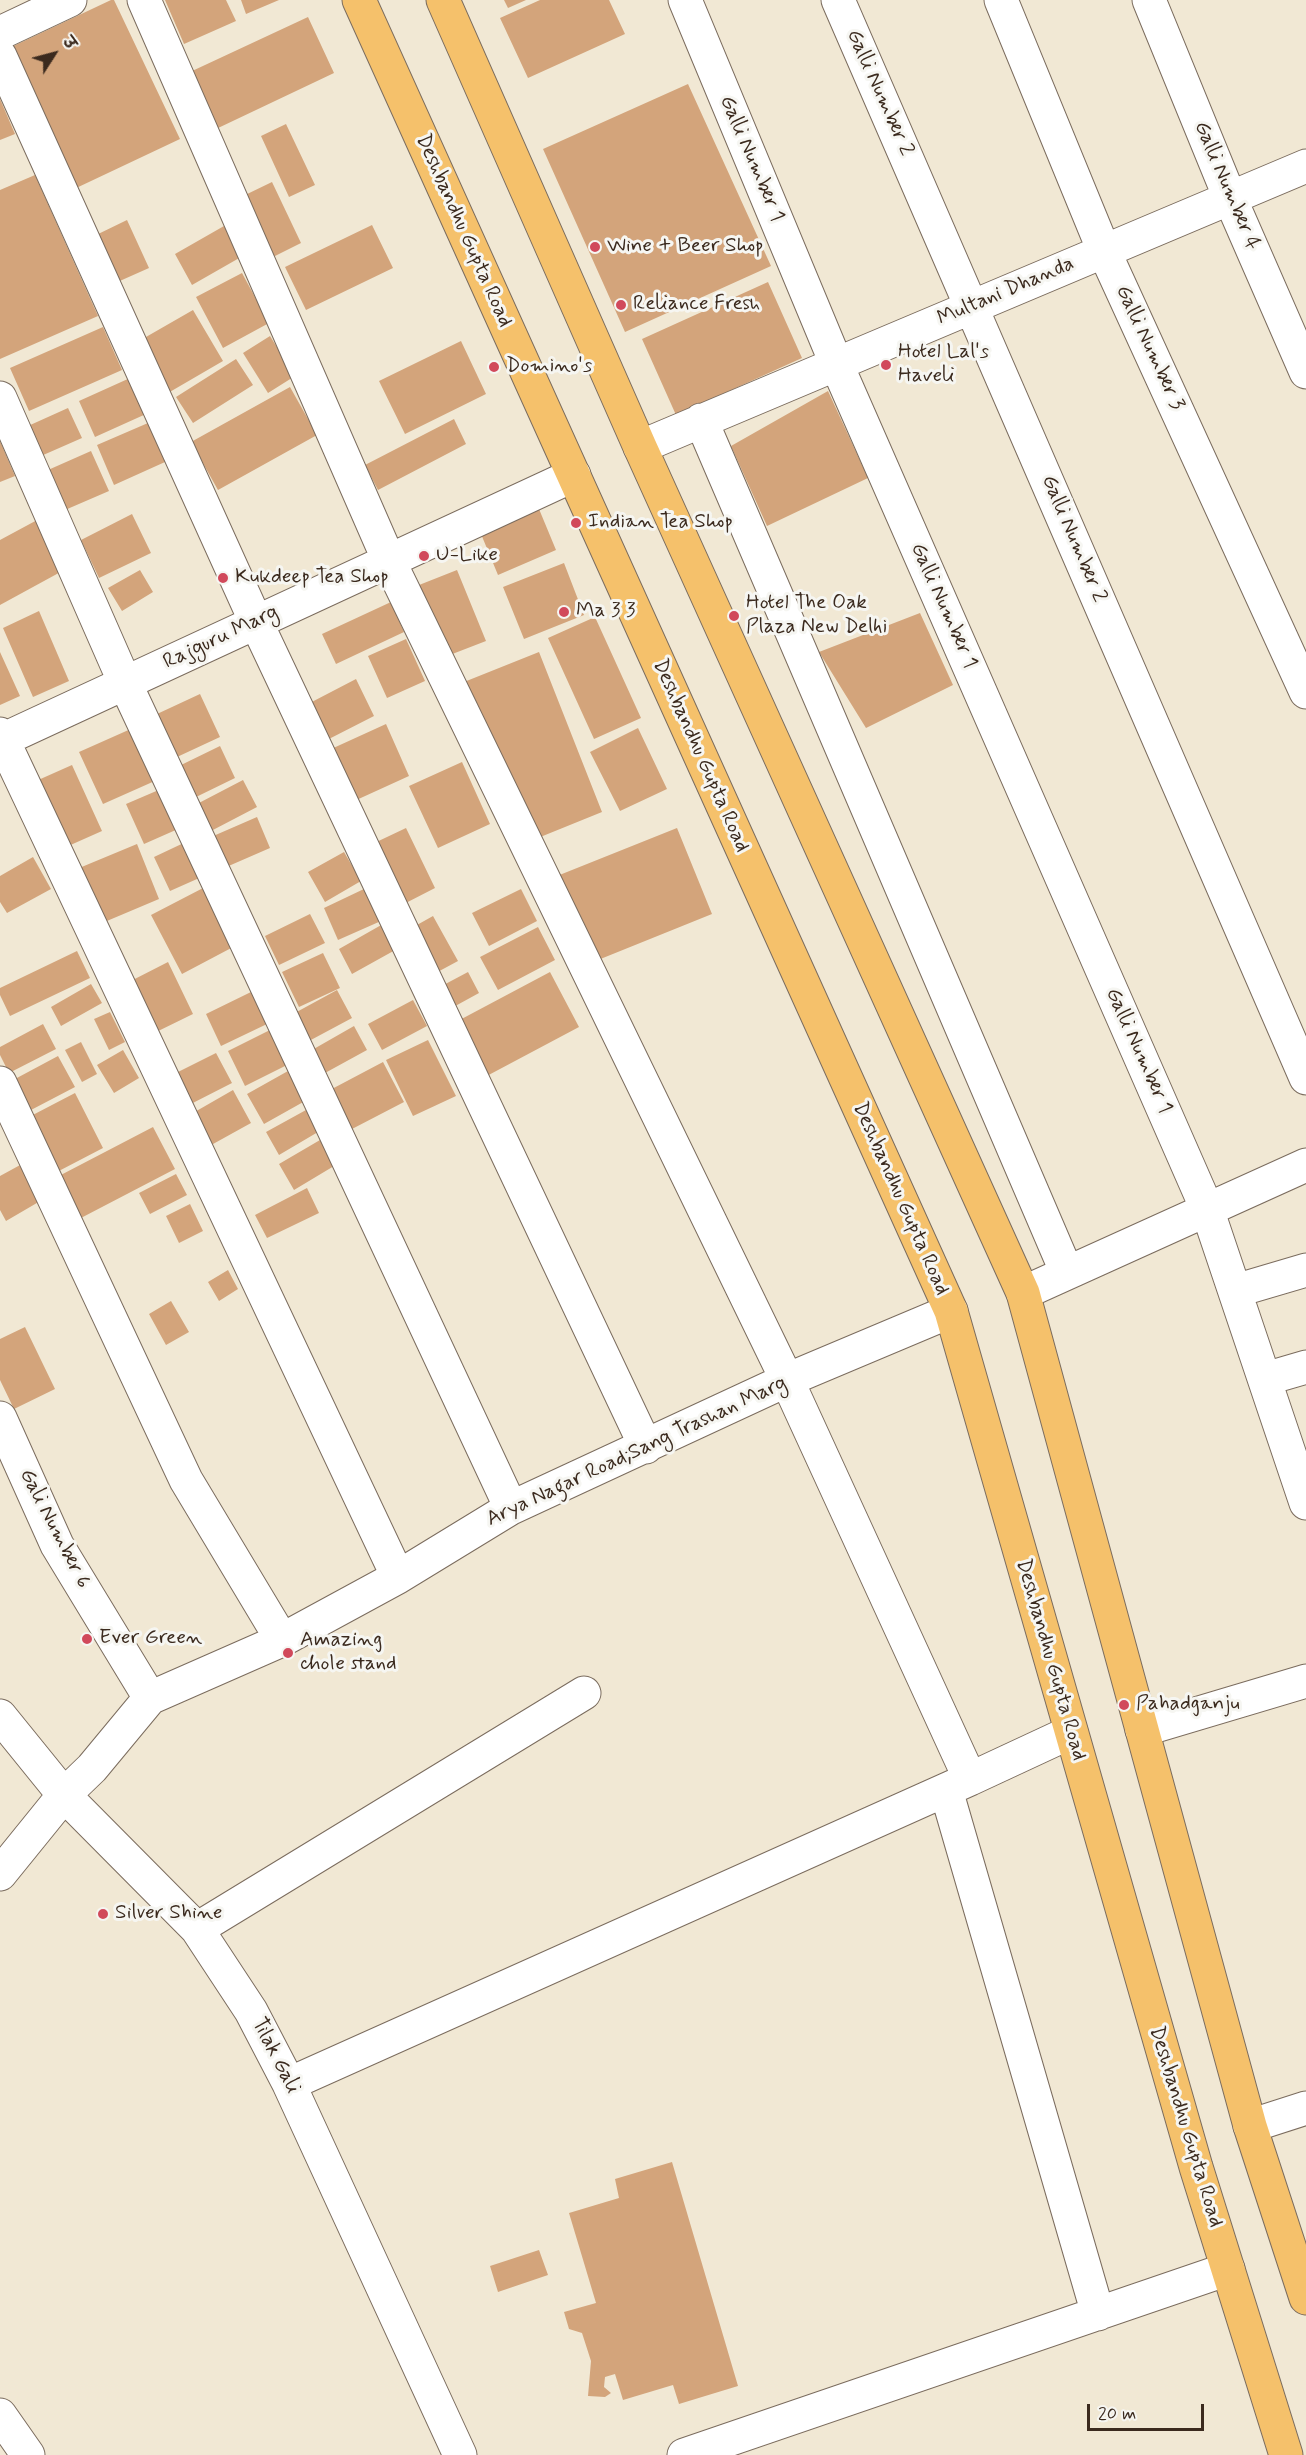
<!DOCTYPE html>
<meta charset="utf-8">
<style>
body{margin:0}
#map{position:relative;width:1306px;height:2455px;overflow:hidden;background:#f1e8d4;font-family:Mynerve,"Playpen Sans Deva",sans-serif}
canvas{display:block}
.north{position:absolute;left:24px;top:24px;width:60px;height:60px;-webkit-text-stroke:4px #f6f6f2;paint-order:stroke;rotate:54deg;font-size:16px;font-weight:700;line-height:24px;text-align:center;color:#3b2a1e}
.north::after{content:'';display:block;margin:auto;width:21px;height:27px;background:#3b2a1e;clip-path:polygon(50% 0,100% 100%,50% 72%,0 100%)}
.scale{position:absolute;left:1087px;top:2404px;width:117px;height:27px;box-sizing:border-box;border:3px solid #3b2a1e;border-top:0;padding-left:8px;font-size:18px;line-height:21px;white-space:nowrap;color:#3b2a1e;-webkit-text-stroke:4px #f6f6f2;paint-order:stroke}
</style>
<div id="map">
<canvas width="1306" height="2455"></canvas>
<div class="north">उ</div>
<div class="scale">20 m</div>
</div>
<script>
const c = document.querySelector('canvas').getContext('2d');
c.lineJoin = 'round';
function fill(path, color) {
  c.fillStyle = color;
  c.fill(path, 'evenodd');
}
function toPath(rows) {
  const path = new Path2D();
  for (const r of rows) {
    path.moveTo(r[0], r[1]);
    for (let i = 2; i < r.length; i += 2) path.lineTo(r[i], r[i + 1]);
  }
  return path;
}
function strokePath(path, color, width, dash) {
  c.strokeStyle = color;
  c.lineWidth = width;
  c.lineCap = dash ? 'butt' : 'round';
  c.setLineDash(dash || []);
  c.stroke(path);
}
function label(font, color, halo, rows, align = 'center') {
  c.font = font + ' Mynerve,sans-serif';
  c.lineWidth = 6;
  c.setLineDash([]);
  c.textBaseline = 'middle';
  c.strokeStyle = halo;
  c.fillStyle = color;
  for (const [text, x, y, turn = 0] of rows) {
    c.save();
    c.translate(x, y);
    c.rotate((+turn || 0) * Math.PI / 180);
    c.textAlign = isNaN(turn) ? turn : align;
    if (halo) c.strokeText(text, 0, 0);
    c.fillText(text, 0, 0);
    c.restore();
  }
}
fill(toPath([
 [111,0,114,0,180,139,72,190,5,50],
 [165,0,226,0,236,21,184,44],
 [241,0,279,0,246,14],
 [504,0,526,0,508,8],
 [540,0,609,0,625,34,528,78,500,18],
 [308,17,334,73,216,129,190,72],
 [688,84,771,266,625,332,543,149],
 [0,99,15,134,0,140],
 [286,124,315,185,289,197,261,136],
 [35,175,98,316,0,359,0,190],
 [272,182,301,243,271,258,241,197],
 [127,220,149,268,113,284,92,237],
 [372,225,393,268,306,310,285,267],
 [224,226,241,257,192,285,175,254],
 [242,273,269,323,223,348,196,297],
 [768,282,802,358,676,415,642,339],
 [193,310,223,361,168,393,139,341],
 [103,327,122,370,29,411,10,368],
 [270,336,295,376,268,393,243,353],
 [461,341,486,394,405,434,379,381],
 [236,359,253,385,193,423,176,397],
 [130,378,146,414,95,437,79,401],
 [290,387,317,435,218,490,191,442],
 [828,391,868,478,767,526,731,446],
 [68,408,82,438,41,456,28,426],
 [454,419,466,444,378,490,365,465],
 [148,423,165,462,114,485,97,445],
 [0,441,15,476,0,482],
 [91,451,109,491,65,510,48,470],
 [539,509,556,550,498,575,481,534],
 [132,514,151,553,99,578,81,540],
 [39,519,66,569,0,605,0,540],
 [564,563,584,615,524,639,503,587],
 [140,570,153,592,122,611,108,588],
 [457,570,486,641,442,658,414,587],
 [391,602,404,632,336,664,322,634],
 [39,611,69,681,33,697,3,628],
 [920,613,953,685,866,728,819,652],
 [595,617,641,718,594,739,548,638],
 [406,639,425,681,387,698,368,656],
 [0,652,20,696,0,705],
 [539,652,602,812,528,842,464,682],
 [356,679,374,716,325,741,306,705],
 [200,694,220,737,177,757,157,714],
 [386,724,409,776,352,802,329,750],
 [133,728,157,780,103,804,79,752],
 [638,728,667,789,620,811,590,752],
 [220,746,235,778,194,798,179,766],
 [462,762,490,824,438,848,409,786],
 [72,765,102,831,66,847,36,781],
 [243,780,257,807,211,831,197,804],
 [161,789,178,829,144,844,126,804],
 [257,817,270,848,224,868,211,837],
 [406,828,435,888,398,907,368,846],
 [677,828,712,914,593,962,557,876],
 [190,840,206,875,170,891,154,857],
 [137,844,159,899,95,926,72,871],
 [344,852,361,881,325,902,308,872],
 [33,857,51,889,7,913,0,902,0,876],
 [205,887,235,946,182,974,151,915],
 [366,888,381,921,338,940,324,908],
 [521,889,537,921,489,946,472,913],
 [310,914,325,943,279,965,265,936],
 [433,916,458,961,432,975,408,930],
 [383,924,397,949,352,974,339,949],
 [538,927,555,960,498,990,480,957],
 [77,951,90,978,10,1016,0,995,0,988],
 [323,953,340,988,299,1007,282,972],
 [168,962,193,1014,148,1036,123,985],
 [468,972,479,993,448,1010,436,989],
 [550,972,579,1027,483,1078,454,1023],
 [91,984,102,1003,61,1026,51,1007],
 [337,990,352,1018,309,1041,293,1014],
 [251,992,267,1024,221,1046,206,1014],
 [413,1000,427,1026,382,1050,368,1024],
 [110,1012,125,1042,109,1050,94,1019],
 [43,1024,56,1049,9,1073,0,1055,0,1047],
 [354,1026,367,1050,325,1073,312,1050],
 [270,1030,287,1065,245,1086,228,1051],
 [428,1040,456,1096,413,1116,386,1060],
 [81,1042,97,1074,82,1082,65,1050],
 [123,1050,139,1078,114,1093,97,1065],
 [216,1053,232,1083,183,1108,168,1077],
 [58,1056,75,1087,31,1110,15,1079],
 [383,1062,404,1102,352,1129,330,1090],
 [288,1071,305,1101,264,1124,247,1094],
 [233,1090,251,1123,204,1149,186,1117],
 [75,1093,103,1148,55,1173,27,1118],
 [306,1110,318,1132,279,1155,266,1132],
 [153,1127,175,1169,79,1219,57,1177],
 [320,1140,334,1166,294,1190,279,1164],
 [22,1164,42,1200,6,1221,0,1210,0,1176],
 [176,1174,187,1195,150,1214,139,1193],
 [307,1188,319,1213,267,1238,255,1215],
 [190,1204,203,1231,179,1243,166,1216],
 [228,1270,238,1289,219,1301,208,1282],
 [171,1301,189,1332,166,1345,149,1314],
 [25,1327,55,1389,14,1409,0,1380,0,1339],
 [672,2162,738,2386,679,2404,673,2385,623,2400,615,2374,605,2377,604,2387,611,2393,605,2397,588,2396,591,2361,582,2333,569,2329,564,2312,596,2303,569,2213,619,2198,615,2179],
 [539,2250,548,2275,498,2292,490,2266]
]), '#d3a47b');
const minor = toPath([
 [144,0,389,561,787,1380,970,1779,1071,1732],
 [685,0,836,363,1207,1209,1306,1503],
 [838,0,1306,1078],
 [1001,0,1104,251,1306,692],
 [1149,0,1230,198,1306,372],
 [0,33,70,0],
 [0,56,256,622,646,1447],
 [0,398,125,683,511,1508],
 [701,420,1067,1273],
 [640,447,1306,166],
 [0,734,398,1577],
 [0,741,574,475],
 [0,1083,186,1480,282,1640],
 [1235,1291,1306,1270],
 [1023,1293,1306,1165],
 [1265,1379,1306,1367],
 [0,1418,57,1545,150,1698],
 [0,1716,64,1795,197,1929,251,2011,289,2084,460,2455],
 [1142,1730,1306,1681],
 [946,1790,1098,2314],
 [0,1874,64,1795,92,1768,150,1698,282,1640,398,1577,511,1508,787,1380,951,1311],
 [197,1929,584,1693],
 [289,2084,970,1779],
 [1250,2126,1306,2108],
 [0,2415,28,2455],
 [684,2455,1228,2269]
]);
const major = toPath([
 [359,0,951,1311,1196,2167,1286,2455],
 [443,0,640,447,1023,1293,1250,2126,1306,2298]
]);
strokePath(minor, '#7b6c5e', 35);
strokePath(major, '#7b6c5e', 35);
strokePath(minor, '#fff', 33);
strokePath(major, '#f5c16b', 33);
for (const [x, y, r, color] of [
 [595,247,6,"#d1495b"],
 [621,305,6,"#d1495b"],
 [886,365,6,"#d1495b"],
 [494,367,6,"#d1495b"],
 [576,523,6,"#d1495b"],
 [424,556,6,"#d1495b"],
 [223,578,6,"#d1495b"],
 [564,612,6,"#d1495b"],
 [734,616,6,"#d1495b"],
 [87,1639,6,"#d1495b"],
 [288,1653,6,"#d1495b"],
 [1124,1705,6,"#d1495b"],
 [103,1914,6,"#d1495b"]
]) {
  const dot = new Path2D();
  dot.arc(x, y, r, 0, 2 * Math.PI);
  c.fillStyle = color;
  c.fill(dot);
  strokePath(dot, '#f6f6f2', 2);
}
label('21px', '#3b2a1e', '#f6f6f2', [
 ["Galli Number 2",879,93,66],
 ["Galli Number 1",751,159,67],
 ["Galli Number 4",1226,186,67],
 ["Deshbandhu Gupta Road",463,231,66],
 ["Multani Dhanda",1006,292,-23],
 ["Galli Number 3",1149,348,65],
 ["Galli Number 2",1073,539,67],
 ["Galli Number 1",943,606,66],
 ["Rajguru Marg",221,638,-25],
 ["Deshbandhu Gupta Road",700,756,66],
 ["Galli Number 1",1138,1051,66],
 ["Deshbandhu Gupta Road",900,1199,66],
 ["Arya Nagar Road;Sang Trashan Marg",637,1452,-25],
 ["Gali Number 6",54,1529,63],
 ["Deshbandhu Gupta Road",1050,1660,74],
 ["Tilak Gali",275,2056,63],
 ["Deshbandhu Gupta Road",1185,2127,73]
]);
label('21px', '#3b2a1e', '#f6f6f2', [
 ["Wine + Beer Shop",607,247],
 ["Reliance Fresh",633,305],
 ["Hotel Lal's",898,353],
 ["Haveli",898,377],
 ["Domino's",506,367],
 ["Indian Tea Shop",588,523],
 ["U-Like",436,556],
 ["Kukdeep Tea Shop",235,578],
 ["Hotel The Oak",746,604],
 ["Plaza New Delhi",746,628],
 ["Ma 3 3",576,612],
 ["Ever Green",99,1639],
 ["Amazing",300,1641],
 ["chole stand",300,1665],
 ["Pahadganju",1136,1705],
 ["Silver Shine",115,1914]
], 'left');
</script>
